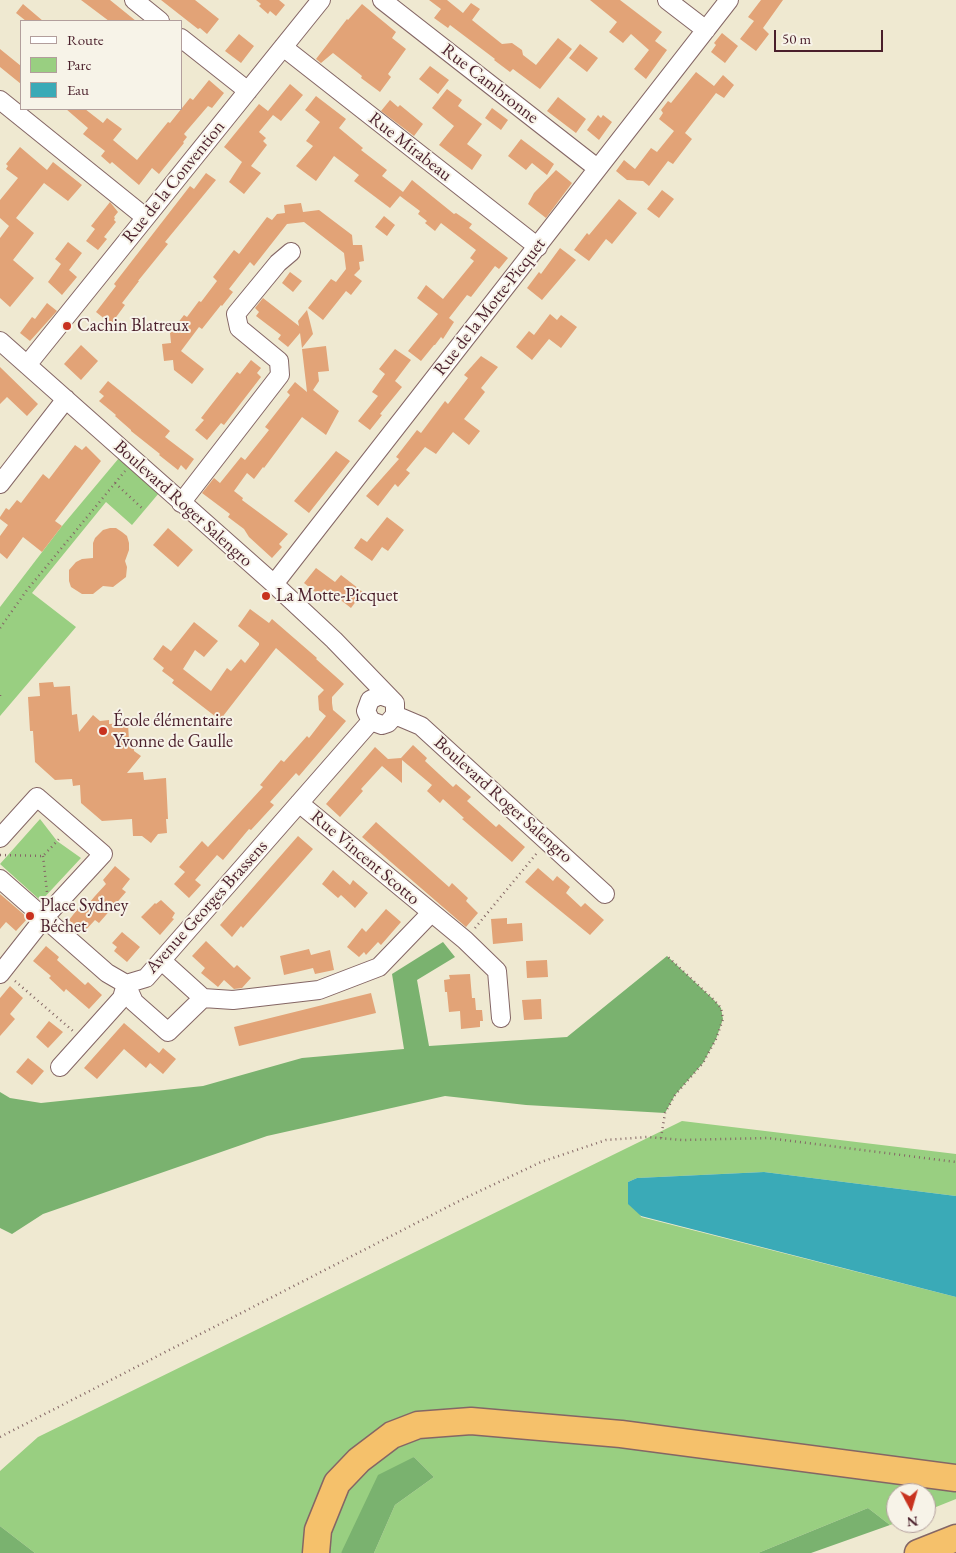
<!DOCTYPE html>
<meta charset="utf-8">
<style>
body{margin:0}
#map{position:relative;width:956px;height:1553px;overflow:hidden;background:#efe9d1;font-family:"EB Garamond",serif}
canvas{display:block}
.legend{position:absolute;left:20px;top:20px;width:162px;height:90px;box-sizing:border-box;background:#f7f3e8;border:1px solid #b29e9c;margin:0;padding:6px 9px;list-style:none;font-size:15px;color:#4a1f2b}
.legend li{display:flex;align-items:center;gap:10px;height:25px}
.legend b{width:25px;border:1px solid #b29e9c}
.north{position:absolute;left:886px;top:1483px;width:50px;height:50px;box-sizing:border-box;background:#f7f3e8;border:1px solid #b29e9c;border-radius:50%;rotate:174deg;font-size:14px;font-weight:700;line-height:20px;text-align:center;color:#4a1f2b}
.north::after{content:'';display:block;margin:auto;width:18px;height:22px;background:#c8321e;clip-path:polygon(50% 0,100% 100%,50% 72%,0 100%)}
.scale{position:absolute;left:774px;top:30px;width:109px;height:22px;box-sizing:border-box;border:2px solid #4a1f2b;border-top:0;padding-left:6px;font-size:15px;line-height:18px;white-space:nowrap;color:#4a1f2b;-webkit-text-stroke:4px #f7f3e8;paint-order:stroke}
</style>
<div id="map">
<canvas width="956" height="1553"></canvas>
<ul class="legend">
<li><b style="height:6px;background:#fff"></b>Route</li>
<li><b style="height:14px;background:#99cf81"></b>Parc</li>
<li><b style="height:14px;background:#3aaab7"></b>Eau</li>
</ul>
<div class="north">N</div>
<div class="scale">50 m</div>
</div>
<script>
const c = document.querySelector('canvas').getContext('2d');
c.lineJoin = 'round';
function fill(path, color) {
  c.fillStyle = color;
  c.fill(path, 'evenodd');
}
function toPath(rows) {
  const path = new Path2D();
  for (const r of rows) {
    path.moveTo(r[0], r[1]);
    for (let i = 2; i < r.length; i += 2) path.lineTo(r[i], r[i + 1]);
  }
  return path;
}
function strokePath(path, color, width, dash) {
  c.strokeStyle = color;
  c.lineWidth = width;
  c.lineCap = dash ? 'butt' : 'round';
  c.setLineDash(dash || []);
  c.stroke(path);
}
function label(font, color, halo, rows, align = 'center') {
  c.font = font + ' "EB Garamond",serif';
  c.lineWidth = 4;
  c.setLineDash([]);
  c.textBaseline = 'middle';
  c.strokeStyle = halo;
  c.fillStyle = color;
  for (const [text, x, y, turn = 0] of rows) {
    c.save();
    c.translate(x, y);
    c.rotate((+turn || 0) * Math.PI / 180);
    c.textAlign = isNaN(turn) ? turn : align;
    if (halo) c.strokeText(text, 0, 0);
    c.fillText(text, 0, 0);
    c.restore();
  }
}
fill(toPath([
 [119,458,159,493,132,525,106,502,32,593,76,627,0,716,0,607,62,526],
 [40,819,57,841,81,858,41,901,0,864],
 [682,1121,956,1154,956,1196,764,1172,637,1178,628,1182,641,1217,956,1297,956,1499,926,1511,926,1493,896,1493,896,1523,890,1525,868,1508,758,1553,374,1553,395,1505,434,1477,414,1457,341,1553,35,1553,0,1526,0,1471,38,1437]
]), '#99cf81');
fill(toPath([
 [443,942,455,957,417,980,429,1046,567,1037,667,956,714,1000,721,1008,723,1019,716,1039,703,1063,675,1095,665,1113,526,1105,445,1096,267,1136,43,1214,12,1234,0,1228,0,1092,10,1098,41,1103,203,1086,302,1058,404,1049,392,974],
 [414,1457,434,1477,395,1505,374,1553,341,1553,378,1475],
 [868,1508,890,1525,811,1553,758,1553],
 [0,1526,35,1553,0,1553]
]), '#7ab26f');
fill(toPath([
 [764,1172,956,1196,956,1297,641,1216,628,1204,628,1182,637,1178]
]), '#3aaab7');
fill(toPath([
 [81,0,110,0,136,21,109,21],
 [161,0,195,0,219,19,207,34,200,28,198,29],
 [256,0,279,0,285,5,276,16,270,11,268,14,259,6,261,4],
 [429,0,447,0,463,13,471,3,480,9,472,20,502,44,512,43,522,50,523,55,536,65,558,38,572,49,540,89,513,69,510,72,494,60,495,59,450,25,448,28,434,18,441,9],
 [590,0,620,0,662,32,655,41,667,50,646,79,634,69,649,50,631,34,623,43,609,32,617,22],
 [761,0,783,0,763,28,769,34,756,51,740,39,754,21,748,17],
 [23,4,43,21,26,21,16,13],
 [362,4,396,32,392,38,406,49,388,74,391,77,380,92,361,78,362,76,333,53,321,63,316,59,347,19,348,20],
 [722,33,738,46,725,63,711,52,716,45,714,43],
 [239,34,254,46,241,63,225,51],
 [580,44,598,58,587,72,569,58],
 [0,49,21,66,21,84,0,67],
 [430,66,449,80,438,94,419,79],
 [696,72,714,86,723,75,734,85,724,98,716,93,685,133,692,139,673,164,668,161,649,186,643,181,627,180,616,171,624,160,635,169,651,148,657,152,674,131,659,119,663,113,661,110,668,101,671,103],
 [209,80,224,93,212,108,208,106,184,134,187,137,183,142,184,143,159,174,152,168,139,185,112,162,110,164,101,156,105,151,83,134,88,128,66,109,85,109,103,123,107,118,122,129,113,140,137,160,168,122,170,123,190,98,193,100],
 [290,84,303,95,281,121,273,115,259,132,266,138,263,141,267,145,251,166,261,173,244,194,229,182,242,162,224,147,259,104,268,111],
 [447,89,462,100,458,106,482,124,467,144,482,155,472,170,439,145,454,126,432,108],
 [316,96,346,119,339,128,363,148,361,150,387,170,382,176,403,192,412,180,454,214,456,213,472,224,469,228,508,258,499,269,495,266,471,297,467,295,449,318,454,322,443,339,441,337,435,345,434,345,421,361,408,351,438,314,417,298,426,285,443,299,474,261,470,258,476,250,441,223,435,231,425,223,427,221,418,214,420,211,400,196,390,208,354,181,359,175,334,156,316,181,296,166,313,146,306,141,320,122,305,110],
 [558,97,586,119,576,133,547,111],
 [390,100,398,107,400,105,423,124,414,136,381,111],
 [492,108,508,120,501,130,485,118],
 [598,115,601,118,603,115,612,122,599,140,587,130],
 [521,139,554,164,547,175,532,163,526,170,508,156],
 [20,147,47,170,53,162,82,185,68,201,44,183,16,218,34,233,13,260,34,278,10,307,0,298,0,238,9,226,0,218,0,200,18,178,6,169,8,166,6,164],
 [556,170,572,183,546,218,528,204,534,193],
 [206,173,216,180,165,242,168,244,138,281,139,281,122,303,125,305,111,324,96,312,116,286,114,284,190,186,194,189],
 [662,190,674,199,659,218,647,209],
 [619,199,637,213,612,244,606,239,589,261,574,250,587,233,589,235],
 [110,202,118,212,114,217,115,218,114,220,116,222,104,237,107,239,98,250,86,241,95,229,91,226],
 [301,203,303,212,319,210,352,235,353,245,362,245,364,261,359,262,360,269,354,275,362,281,351,295,346,291,323,320,308,308,331,279,336,282,346,269,344,253,304,222,287,224,254,266,250,262,229,289,233,292,222,306,221,305,202,329,199,327,181,351,204,369,192,384,174,370,173,360,164,361,162,344,171,343,170,333,184,315,187,317,199,301,201,302,217,281,213,277,234,250,239,254,267,217,272,220,277,214,285,213,284,205],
 [384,216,395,225,387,236,375,227],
 [68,242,82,253,69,270,77,277,62,295,48,282,61,264,55,259],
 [560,248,576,260,542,300,527,288,539,272,541,274],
 [290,272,302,281,293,292,282,283],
 [263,298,299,326,298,321,307,310,313,334,302,348,300,333,288,347,278,339,281,335,256,316,259,312,255,308],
 [47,303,57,311,30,341,20,333,32,317,35,319],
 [550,314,557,320,561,315,577,327,561,348,549,339,532,360,516,347,529,331,534,335],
 [81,345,98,361,81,380,64,364],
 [326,346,329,371,318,372,319,381,313,390,339,411,326,435,302,417,264,468,263,467,254,479,247,473,234,491,243,498,242,500,288,534,279,544,282,547,272,558,249,537,244,529,228,517,230,514,202,493,214,478,220,483,241,457,245,460,269,430,265,427,290,395,287,392,295,382,307,392,302,349],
 [395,349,411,360,395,381,402,387,380,414,382,415,370,430,358,421,378,396,372,392,385,374,379,369],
 [481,356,498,367,481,388,485,392,464,419,480,431,469,445,453,432,436,454,425,447,406,470,410,473,398,487,395,484,378,506,366,496,399,459,396,457,417,430,421,433,445,401,448,404,468,378,464,375],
 [251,360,261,368,257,373,261,377,224,425,221,423,207,440,195,430,204,420,201,418,237,372,240,374],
 [0,367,38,404,27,416,7,397,0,404],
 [108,381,170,431,165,437,194,459,186,470,181,465,178,470,159,455,160,454,131,431,131,430,115,416,116,415,99,401,104,396,99,392],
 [75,445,82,450,86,446,101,461,55,521,62,526,42,552,23,537,7,559,0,553,0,536,8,525,0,519,0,517,6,508,9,510,17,500,21,503,43,474,49,479],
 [336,451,350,461,309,513,294,501],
 [387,517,404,530,388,551,382,547,372,561,354,548,361,538,367,542],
 [110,528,116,528,122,532,127,536,129,543,129,550,125,561,127,567,126,577,113,587,103,586,93,594,82,594,71,587,69,581,69,570,76,562,82,559,93,558,93,543,95,538,103,530],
 [168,528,193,550,178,567,153,545],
 [316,568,335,582,341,575,363,592,351,608,329,591,323,598,304,583],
 [250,609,269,623,272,619,317,658,316,659,344,684,332,697,332,703,333,710,346,721,299,776,296,773,270,802,274,805,251,830,249,829,223,860,217,855,195,880,201,885,189,898,174,884,185,872,179,867,202,841,208,847,263,787,260,785,281,760,284,762,307,736,309,738,326,716,319,710,318,696,324,690,276,648,220,720,172,683,174,680,162,671,164,668,153,659,163,645,171,651,194,622,218,641,204,657,195,650,183,669,211,691,227,668,231,671,241,659,245,663,259,645,259,643,238,626],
 [53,682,54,687,70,686,72,715,77,714,79,732,93,715,100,721,109,720,109,724,128,723,129,741,133,741,134,751,141,756,127,773,143,772,144,780,166,778,168,819,166,819,167,833,158,834,151,843,142,836,133,836,132,819,102,821,81,803,80,785,73,786,72,779,55,780,35,762,33,731,30,731,28,697,40,696,39,683],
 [413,745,427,758,425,761,453,787,456,784,471,797,467,801,496,827,499,824,525,847,512,862,462,819,464,818,443,799,440,803,427,791,432,785,402,760,402,783,382,766,361,789,363,791,340,817,326,804,375,747,388,759,401,758],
 [376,822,449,887,452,883,468,898,466,901,478,913,466,927,362,837],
 [298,836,313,849,243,928,241,926,232,937,220,925],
 [115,866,130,879,122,889,126,892,99,923,95,920,83,933,69,920,80,906,84,909,95,896,106,884,103,880],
 [538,868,553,881,557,876,570,887,566,893,581,907,585,903,604,920,590,935,525,882],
 [333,870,350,885,353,880,368,893,355,908,341,895,338,898,322,884],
 [0,894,28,918,16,931,6,922,0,929],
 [161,900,175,913,172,918,174,919,160,935,141,917,155,903,156,904],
 [386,909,401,922,381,945,378,942,366,955,364,952,359,957,347,947,362,928,366,932],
 [507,918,507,924,522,923,523,941,493,944,491,919],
 [122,932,140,947,127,962,114,951,117,947,112,943],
 [206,941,234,968,237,965,251,978,242,988,234,989,224,980,218,987,201,973,205,968,192,956],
 [46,946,59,957,57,960,85,985,88,982,102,995,89,1009,66,989,64,992,49,978,51,976,33,961],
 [309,949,311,955,330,950,334,970,315,974,313,968,284,975,280,956],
 [547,960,548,977,527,978,526,961],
 [470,974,472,998,475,998,476,1010,482,1010,483,1021,480,1021,480,1027,461,1029,460,1011,449,1012,447,992,445,992,444,980,450,979,449,975],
 [10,986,23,998,10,1014,15,1019,0,1036,0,998],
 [371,993,376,1013,239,1046,234,1027],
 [541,999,542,1019,524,1020,522,1000],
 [49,1021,63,1032,48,1048,36,1037],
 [124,1023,159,1053,163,1048,176,1059,163,1074,150,1063,146,1068,124,1049,97,1079,84,1068],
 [28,1058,44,1071,32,1085,16,1072]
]), '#e2a377');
const minor = toPath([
 [134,0,160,21],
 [382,0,597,168],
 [667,0,706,30],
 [181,38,248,91],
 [283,47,538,247],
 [0,100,145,217],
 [0,341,274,584,334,640,391,699,395,703,395,715,388,723,382,725,371,721,366,711,370,700,380,695,391,699],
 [27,365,321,0],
 [0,484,66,399],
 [181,503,280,375,279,361,239,328,236,314,278,263,291,252],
 [274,584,729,0],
 [395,715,421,726,605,894],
 [299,803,465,940,497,971,501,1018],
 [0,838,37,797,103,854,44,918,0,974],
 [0,879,107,973,126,984,146,978,371,721],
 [162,961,203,998,233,1000,319,990,379,967,431,913],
 [126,984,134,1002,168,1032,203,998],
 [60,1067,122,998,126,984]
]);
const highway = toPath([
 [316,1553,318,1530,337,1483,359,1460,392,1435,418,1425,471,1421,621,1434,956,1478],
 [918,1553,956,1538]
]);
strokePath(minor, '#846665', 20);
strokePath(highway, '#846665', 29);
strokePath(toPath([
 [115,483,143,509],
 [0,628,27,590,125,471],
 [0,695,0,696],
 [0,855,43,856,60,838],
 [43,856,47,892],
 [475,928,537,853],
 [15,981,73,1031],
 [661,1138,665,1113,675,1095,703,1063,716,1039,723,1019,721,1008,714,1000,667,956],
 [0,1437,463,1199,541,1162,606,1140,647,1137,682,1140,768,1138,956,1162]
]), '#846665', 2.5, [1, 4]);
strokePath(minor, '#fff', 18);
strokePath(highway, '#f5c16b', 26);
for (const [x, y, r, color] of [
 [67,326,5,"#c8321e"],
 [266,596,5,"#c8321e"],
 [103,731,5,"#c8321e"],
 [30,916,5,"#c8321e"]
]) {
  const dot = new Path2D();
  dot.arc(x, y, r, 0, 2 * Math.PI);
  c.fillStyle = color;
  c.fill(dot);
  strokePath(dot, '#f7f3e8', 2);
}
label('18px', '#4a1f2b', '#f7f3e8', [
 ["Rue Cambronne",490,84,38],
 ["Rue Mirabeau",410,147,38],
 ["Rue de la Convention",174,182,-51],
 ["Rue de la Motte-Picquet",490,307,-52],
 ["Boulevard Roger Salengro",183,504,42],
 ["Boulevard Roger Salengro",503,800,42],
 ["Rue Vincent Scotto",365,858,40],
 ["Avenue Georges Brassens",207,907,-48]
]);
label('18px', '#4a1f2b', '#f7f3e8', [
 ["Cachin Blatreux",77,326],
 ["La Motte-Picquet",276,596],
 ["École élémentaire",113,721],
 ["Yvonne de Gaulle",113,742],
 ["Place Sydney",40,906],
 ["Béchet",40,927]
], 'left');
</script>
